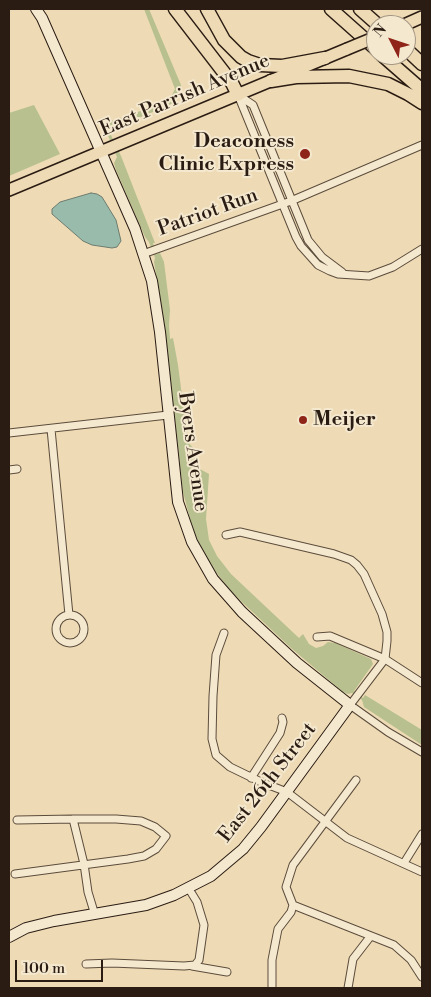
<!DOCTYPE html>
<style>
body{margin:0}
#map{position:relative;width:431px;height:997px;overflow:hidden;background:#eedbb5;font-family:"Libre Bodoni",serif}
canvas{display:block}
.frame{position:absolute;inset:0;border:10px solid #2b1c13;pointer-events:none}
.north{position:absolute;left:366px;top:15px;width:50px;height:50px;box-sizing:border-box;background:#f4e8cf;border:1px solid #a49684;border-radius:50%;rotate:311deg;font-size:14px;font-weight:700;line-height:20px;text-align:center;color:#2b1c13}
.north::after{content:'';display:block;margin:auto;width:18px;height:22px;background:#8f2418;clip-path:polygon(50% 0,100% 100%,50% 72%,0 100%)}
.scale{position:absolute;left:15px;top:960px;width:88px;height:22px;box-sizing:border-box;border:2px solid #2b1c13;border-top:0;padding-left:6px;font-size:15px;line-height:18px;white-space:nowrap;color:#2b1c13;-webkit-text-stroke:4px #f4e8cf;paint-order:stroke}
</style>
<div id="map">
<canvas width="431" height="997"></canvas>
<div class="frame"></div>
<div class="north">N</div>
<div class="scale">100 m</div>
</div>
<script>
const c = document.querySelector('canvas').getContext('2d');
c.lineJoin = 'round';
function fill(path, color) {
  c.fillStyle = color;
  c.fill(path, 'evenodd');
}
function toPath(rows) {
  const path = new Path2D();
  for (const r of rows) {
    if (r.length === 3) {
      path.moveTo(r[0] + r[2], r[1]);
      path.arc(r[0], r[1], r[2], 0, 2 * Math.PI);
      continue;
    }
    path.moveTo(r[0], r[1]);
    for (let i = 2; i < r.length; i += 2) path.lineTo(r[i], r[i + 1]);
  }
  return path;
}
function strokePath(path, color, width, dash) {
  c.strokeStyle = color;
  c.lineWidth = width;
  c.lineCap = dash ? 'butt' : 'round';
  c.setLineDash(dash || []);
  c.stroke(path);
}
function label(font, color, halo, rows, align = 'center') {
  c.font = font + ' "Libre Bodoni",serif';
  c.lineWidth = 4;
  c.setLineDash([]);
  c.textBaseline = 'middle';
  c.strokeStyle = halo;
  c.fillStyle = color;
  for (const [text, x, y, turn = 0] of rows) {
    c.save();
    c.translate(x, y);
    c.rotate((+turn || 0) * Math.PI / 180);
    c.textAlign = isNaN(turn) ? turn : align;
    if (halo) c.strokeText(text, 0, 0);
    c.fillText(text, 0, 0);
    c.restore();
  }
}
fill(toPath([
 [144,9,149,9,181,85,180,93,175,102,169,105,132,121,116,124,110,128,109,131,121,156,155,243,153,243,157,254,160,253,164,262,170,310,169,325,170,339,173,338,178,365,188,442,198,454,198,468,209,474,206,519,209,540,217,556,231,574,299,638,303,634,309,644,316,648,323,646,328,642,335,643,371,659,373,664,354,691,363,698,365,695,422,730,422,745,364,707,362,700,352,693,348,694,343,692,291,648,243,603,229,589,215,571,202,549,193,530,183,492,164,321,154,262,155,258,149,242,145,237,116,170,114,163,117,157,104,126,106,123,119,118,127,117,171,97,175,89],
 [34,105,60,154,9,176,9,113]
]), '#b7c08e');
const water = toPath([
 [91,193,97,194,102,197,116,220,121,241,117,247,112,248,92,245,83,241,52,214,52,209,60,202,91,193]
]);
fill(water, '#99bbab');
strokePath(water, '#6d7b6e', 1);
const street = toPath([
 [238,95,296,237,301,246,318,265,330,271,338,274,369,276,393,267,422,249],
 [238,95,253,105,308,240,322,257,342,272],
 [143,254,291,201,422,145],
 [51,429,69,615],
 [9,433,168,415],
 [9,470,17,469],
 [226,535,240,532,334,554,351,560,357,565,364,574,382,614,387,632,387,641,385,659,350,705,388,732,422,752],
 [70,629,14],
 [224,633,216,655,213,696,212,739,216,755,230,767,261,782,287,792,347,838,422,872],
 [317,637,330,636,385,659,422,683],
 [251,778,280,733,283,722,282,718],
 [356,780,293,865,286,887,293,905,394,945,411,960,422,977],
 [73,819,84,864,88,892,95,915],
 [404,863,422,834],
 [15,874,128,859,144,856,156,849,166,836,155,827,141,821,116,819,73,819,17,820],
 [86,964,112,963,184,966,195,965,199,960,204,925,197,902,189,889],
 [192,966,227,972],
 [272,988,272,960,278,929,291,912,293,905],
 [348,988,353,959,370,937]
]);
const secondary = toPath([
 [9,937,26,928,54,921,146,905,174,895,211,876,243,849,261,827,350,705,297,663,242,612,213,579,192,542,178,502,160,332,152,281,135,229,42,18,36,9]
]);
const primary = toPath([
 [404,25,422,17],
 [9,190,347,49]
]);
const highway = toPath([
 [175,9,232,83,238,95],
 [207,9,224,40,241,57,248,61,260,65,282,66,325,58],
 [331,9,376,49],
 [360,9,378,25],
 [406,49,422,64],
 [382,55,422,90],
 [271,81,296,77,349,76,388,84,408,94,422,103]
]);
strokePath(street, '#5c4c3c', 9);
strokePath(secondary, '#2b1c13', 12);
strokePath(primary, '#2b1c13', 14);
strokePath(highway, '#2b1c13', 15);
strokePath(street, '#f4e8cf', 7);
strokePath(secondary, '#f4e8cf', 10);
strokePath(primary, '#eedbb5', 11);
strokePath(highway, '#eedbb5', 12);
const primaryBridge = toPath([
 [347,49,376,37]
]);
strokePath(primaryBridge, '#2b1c13', 14, []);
strokePath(primaryBridge, '#eedbb5', 11);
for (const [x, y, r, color] of [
 [305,154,6,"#8f2418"],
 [303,420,5,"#8f2418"]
]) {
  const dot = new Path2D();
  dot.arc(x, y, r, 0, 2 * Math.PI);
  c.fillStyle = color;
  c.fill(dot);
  strokePath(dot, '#f4e8cf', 2);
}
label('20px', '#2b1c13', '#f4e8cf', [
 ["East Parrish Avenue",185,96,-23],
 ["Patriot Run",208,213,-20],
 ["Byers Avenue",192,452,82],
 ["East 26th Street",268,783,-52]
]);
label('bold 20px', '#2b1c13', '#f4e8cf', [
 ["Deaconess",294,142],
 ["Clinic Express",294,165],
 ["Meijer",313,420,"left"]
], 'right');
</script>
